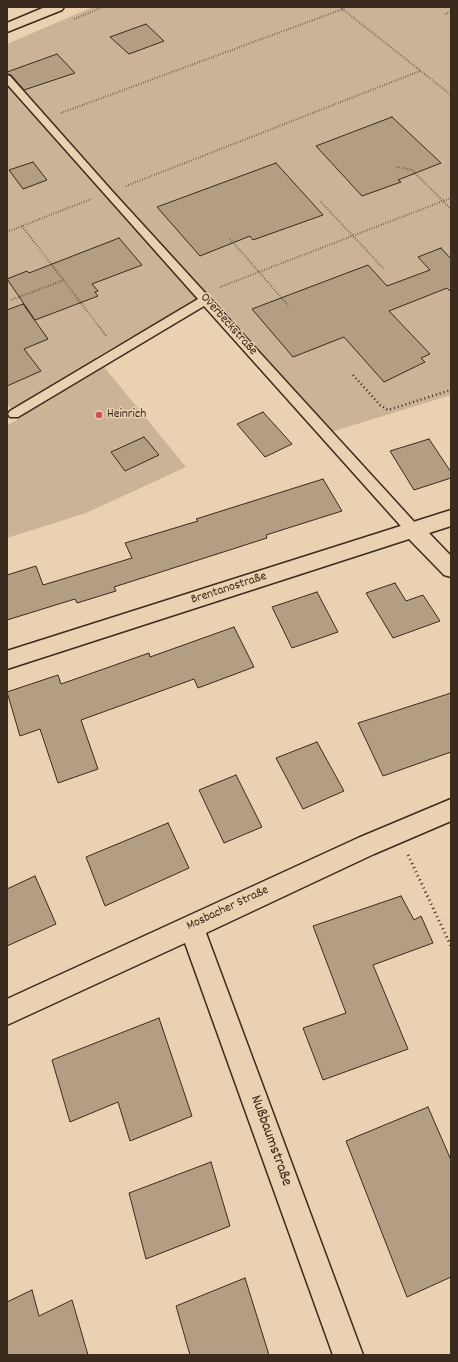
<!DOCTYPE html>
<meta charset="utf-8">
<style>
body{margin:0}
#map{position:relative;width:458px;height:1362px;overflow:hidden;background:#e9d1b1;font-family:Dekko,sans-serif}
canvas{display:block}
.frame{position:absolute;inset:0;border:8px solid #3b2a1e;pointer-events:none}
</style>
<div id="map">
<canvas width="458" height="1362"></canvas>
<div class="frame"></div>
</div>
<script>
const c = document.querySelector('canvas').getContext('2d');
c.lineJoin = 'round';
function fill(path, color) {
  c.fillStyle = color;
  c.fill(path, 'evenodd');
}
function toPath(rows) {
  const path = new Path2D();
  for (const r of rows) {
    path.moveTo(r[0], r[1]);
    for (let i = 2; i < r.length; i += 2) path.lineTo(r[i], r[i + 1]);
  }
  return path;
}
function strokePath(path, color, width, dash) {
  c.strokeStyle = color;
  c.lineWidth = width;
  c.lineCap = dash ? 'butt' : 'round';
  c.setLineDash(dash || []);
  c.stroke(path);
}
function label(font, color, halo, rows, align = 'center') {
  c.font = font + ' Dekko,sans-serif';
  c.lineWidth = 3;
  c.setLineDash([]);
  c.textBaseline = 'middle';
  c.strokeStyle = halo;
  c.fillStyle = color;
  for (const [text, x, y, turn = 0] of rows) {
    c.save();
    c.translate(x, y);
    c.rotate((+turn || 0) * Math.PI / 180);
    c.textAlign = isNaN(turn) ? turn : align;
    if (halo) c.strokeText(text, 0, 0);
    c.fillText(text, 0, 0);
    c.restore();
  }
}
fill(toPath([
 [93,7,451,7,451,395,331,432,209,293,96,357,186,467,86,513,7,538,7,425,17,420,7,402,7,44]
]), '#cab397');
const building = toPath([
 [146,24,164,41,129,54,110,37,146,24],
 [57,54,75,73,24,90,11,75,7,74,7,72,57,54],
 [392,117,441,163,398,180,401,182,362,196,316,146,392,117],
 [33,162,47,180,23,189,9,170,33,162],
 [276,163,323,215,253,240,250,236,200,256,157,207,276,163],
 [119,238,142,265,92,284,98,291,95,292,98,296,35,320,7,279,27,271,29,273,119,238],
 [441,248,451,259,451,292,447,288,389,311,430,354,421,358,425,362,384,382,344,337,293,357,252,309,368,265,387,286,430,270,418,257,441,248],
 [23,304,48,339,24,349,41,371,7,386,7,310,23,304],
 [263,412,292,444,265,457,237,424,263,412],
 [144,437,159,455,125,471,111,452,144,437],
 [429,439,451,472,451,478,414,490,390,451,429,439],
 [323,479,342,511,266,535,267,538,114,587,116,591,77,603,75,599,7,620,7,575,36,566,43,585,132,558,125,543,198,521,196,519,323,479],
 [395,583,406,601,423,595,440,621,393,638,366,593,395,583],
 [317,592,338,632,292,648,272,607,317,592],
 [234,627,254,667,198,688,194,679,81,720,98,769,58,783,40,729,20,736,7,692,58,675,61,684,149,653,150,657,234,627],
 [451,693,451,752,383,776,358,723,451,693],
 [317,742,344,791,303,809,276,758,317,742],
 [236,775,262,827,224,843,199,790,236,775],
 [168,823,189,868,105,906,86,857,168,823],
 [35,876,56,924,7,946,7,889,35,876],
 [401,896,414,920,421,916,433,943,373,965,408,1049,323,1080,303,1028,346,1013,313,926,401,896],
 [159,1018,192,1116,130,1141,118,1102,70,1122,52,1060,159,1018],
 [428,1107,451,1160,451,1277,407,1297,346,1141,428,1107],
 [211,1162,230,1226,146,1259,129,1193,211,1162],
 [245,1278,269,1355,190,1355,176,1306,245,1278],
 [32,1290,39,1316,72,1300,88,1355,7,1355,7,1302,32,1290]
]);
fill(building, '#b39e84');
strokePath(building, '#3b2a1e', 1);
const lane = toPath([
 [7,75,10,76,112,191,418,526,419,530,418,534,413,535,408,534,204,306,18,417,10,417,8,414,10,411,198,299,7,84,7,75]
]);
const street = toPath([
 [451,510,451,526,429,533,451,556,451,577,444,575,409,539,7,669,7,651,451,510],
 [451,799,451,821,374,854,206,933,363,1355,333,1355,185,943,7,1025,7,999,358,838,451,799]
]);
const primary = toPath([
 [45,7,64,7,62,10,7,32,7,23,45,7]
]);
strokePath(lane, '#3b2a1e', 3);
strokePath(street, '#3b2a1e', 3);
strokePath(primary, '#3b2a1e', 3);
strokePath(toPath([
 [340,7,451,95],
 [445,14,451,12],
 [74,19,103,7],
 [61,113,343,9],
 [397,167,412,170,451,209],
 [126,186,420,71],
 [321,202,384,269],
 [22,226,107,337],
 [7,232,91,199],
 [230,239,288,305],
 [220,287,451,198],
 [11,300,64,280]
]), '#3b2a1e', 2, [0.5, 2]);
strokePath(toPath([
 [353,375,380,405,388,410,451,390]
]), '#3b2a1e', 2.5, [1, 3]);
strokePath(toPath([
 [408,855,451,946]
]), '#3b2a1e', 3, [1, 3.5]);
fill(lane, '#e9d1b1');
fill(street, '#e9d1b1');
fill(primary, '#e9d1b1');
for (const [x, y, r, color] of [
 [99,415,4,"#d1495b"]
]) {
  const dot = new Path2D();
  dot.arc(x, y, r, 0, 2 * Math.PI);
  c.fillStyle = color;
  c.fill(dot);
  strokePath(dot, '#e9d1b1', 1.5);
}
label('13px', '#3b2a1e', '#e9d1b1', [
 ["Overbeckstraße",228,325,48],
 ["Brentanostraße",229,589,-18],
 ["Mosbacher Straße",228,909,-25]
]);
label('13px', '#3b2a1e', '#e9d1b1', [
 ["Heinrich",107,415]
], 'left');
label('16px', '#3b2a1e', '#e9d1b1', [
 ["Nußbaumstraße",270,1141,70]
]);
</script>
